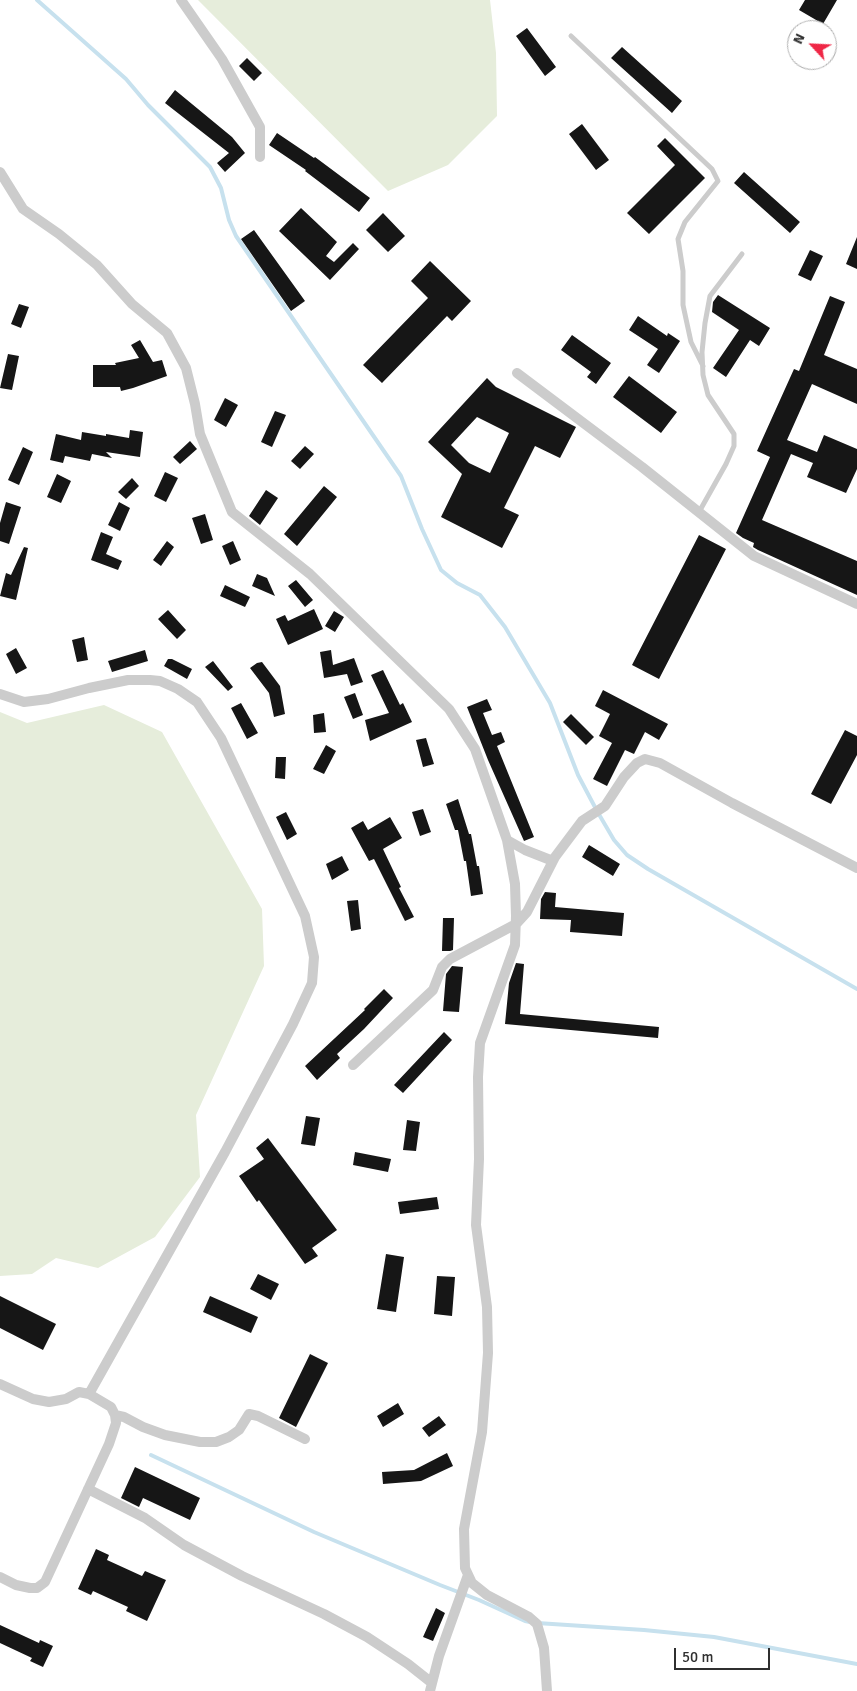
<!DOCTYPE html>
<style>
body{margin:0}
#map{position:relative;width:857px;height:1691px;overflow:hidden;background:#fff;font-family:Signika,sans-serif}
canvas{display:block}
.north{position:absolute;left:787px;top:20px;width:50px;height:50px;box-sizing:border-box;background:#fff;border:1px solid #acacac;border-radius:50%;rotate:295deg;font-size:14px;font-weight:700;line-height:20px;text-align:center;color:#2f2f2f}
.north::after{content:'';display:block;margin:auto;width:18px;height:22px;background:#ef2746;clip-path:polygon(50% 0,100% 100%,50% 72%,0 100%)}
.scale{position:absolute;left:674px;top:1648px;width:96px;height:22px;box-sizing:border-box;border:2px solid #2f2f2f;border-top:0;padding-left:6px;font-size:15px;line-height:18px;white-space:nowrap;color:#2f2f2f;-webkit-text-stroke:4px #fff;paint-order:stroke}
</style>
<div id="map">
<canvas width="857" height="1691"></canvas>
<div class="north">N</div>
<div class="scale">50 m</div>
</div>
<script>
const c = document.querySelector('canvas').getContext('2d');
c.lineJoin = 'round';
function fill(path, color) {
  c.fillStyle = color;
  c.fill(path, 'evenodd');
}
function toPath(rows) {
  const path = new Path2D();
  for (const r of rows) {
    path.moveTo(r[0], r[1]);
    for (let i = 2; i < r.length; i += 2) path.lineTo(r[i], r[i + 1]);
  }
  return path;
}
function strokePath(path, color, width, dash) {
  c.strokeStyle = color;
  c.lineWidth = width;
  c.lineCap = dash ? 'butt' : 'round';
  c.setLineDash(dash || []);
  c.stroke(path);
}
fill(toPath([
 [198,0,490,0,496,53,497,116,448,165,388,191],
 [104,705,162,732,262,909,264,966,196,1115,200,1177,155,1237,98,1268,56,1258,32,1274,0,1276,0,712,27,723]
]), '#e6eddb');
strokePath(toPath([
 [37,0,126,79,148,105,210,167,221,188,229,220,236,236,401,476,422,529,441,570,457,583,480,595,505,627,550,703,578,775,597,811,614,840,627,855,648,869,857,989],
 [151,1455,314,1532,440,1585,479,1600,525,1621,530,1622],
 [537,1623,644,1630,714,1637,857,1664]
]), '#c7e1ee', 4);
fill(toPath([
 [805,0,837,0,823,24,799,10],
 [527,28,556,67,545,76,516,36],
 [622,47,682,101,672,113,611,58],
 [247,58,262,73,254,81,239,66],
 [175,90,232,137,245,153,225,172,217,163,229,153,165,103],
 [582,124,609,160,596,170,569,134],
 [277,133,314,158,315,157,370,198,359,212,305,171,306,170,269,145],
 [665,138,705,178,649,234,627,213,675,165,657,146],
 [744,172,800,222,790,233,734,183],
 [301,208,337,242,326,256,334,262,353,243,359,249,330,280,279,231],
 [383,213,405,236,388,252,366,230],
 [254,230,305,301,291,311,241,239],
 [857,237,857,269,846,264],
 [810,250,823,256,811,281,798,275],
 [430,261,471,301,452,321,447,316,382,383,363,365,428,298,411,281],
 [718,295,770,328,759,346,750,340,726,377,713,368,739,330,712,312,713,302],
 [830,296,845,302,824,355,857,369,857,404,812,384,787,440,817,452,824,435,857,449,857,469,846,493,807,477,813,463,791,454,762,520,857,561,857,595,758,550,753,547,754,543,743,538,736,533,770,457,757,451,794,369,799,371],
 [19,304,29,307,21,328,11,324],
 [638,316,667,336,668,333,680,341,659,373,647,365,658,349,629,330],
 [572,335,611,363,596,384,587,377,591,372,561,350],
 [140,340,153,362,162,360,167,376,133,388,121,391,120,387,93,387,93,365,116,365,115,363,139,358,131,345],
 [8,354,19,356,12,390,0,388],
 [629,376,677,412,661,433,613,397],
 [487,378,496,387,576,427,560,458,535,446,504,508,519,515,502,548,441,517,462,474,428,442],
 [477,417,509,433,490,473,469,463,451,445],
 [225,398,238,405,226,427,214,420],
 [275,411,286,415,272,447,261,442],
 [130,430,143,432,140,457,106,452,112,458,92,454,90,461,65,456,63,463,50,460,56,434,81,440,82,432,106,436,106,434,129,438],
 [190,441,197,449,180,464,173,457],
 [305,446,314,454,300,469,291,461],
 [23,447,33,452,19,485,8,480],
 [165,472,178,478,166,502,154,496],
 [57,474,71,481,61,503,47,497],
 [132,478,139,486,126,499,118,492],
 [324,486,337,497,297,546,284,534],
 [266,490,278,498,260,525,249,516],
 [6,502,21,507,9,544,0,541,0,523],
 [119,502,130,508,120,531,108,525],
 [205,514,213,540,201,544,192,518],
 [101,532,113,537,106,554,122,561,118,570,91,560],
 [699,535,726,549,659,679,632,665],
 [167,541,174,547,161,566,153,560],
 [233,541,241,560,230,565,222,546],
 [24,547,28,548,16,600,0,596,6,573,11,575],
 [257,574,267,578,275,596,252,586],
 [296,580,313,600,305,607,288,586],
 [225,585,250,597,245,607,220,596],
 [314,609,323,629,288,645,276,619,285,615,288,621],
 [168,610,186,630,177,639,158,619],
 [334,611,344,617,335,632,325,626],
 [84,637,88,660,77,662,72,640],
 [16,648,27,668,16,674,6,654],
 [145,650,148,661,112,672,108,661],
 [331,650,333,665,354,658,363,682,351,686,347,674,324,678,320,652],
 [168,659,172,659,192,669,187,679,164,666],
 [213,661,233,687,228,691,205,667],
 [262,662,280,686,285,714,274,717,269,693,250,668,257,663],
 [383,670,400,705,403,703,412,722,370,741,365,720,389,713,371,675],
 [603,690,668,724,659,740,645,732,634,754,625,750,607,786,593,779,612,743,599,736,610,714,595,706],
 [355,693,363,715,353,719,344,697],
 [487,699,492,710,483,713,492,735,501,732,505,742,497,746,534,837,524,841,488,760,467,707],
 [241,703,258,733,247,739,231,708],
 [324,713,326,732,314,733,313,715],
 [571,714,594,737,586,745,563,722],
 [845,730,857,736,857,755,831,804,811,794],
 [426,738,434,764,423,767,416,740],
 [326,745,336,751,324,774,313,769],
 [276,757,286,757,285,779,275,778],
 [458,799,469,834,471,834,477,866,479,866,483,894,471,896,466,861,464,861,458,830,455,830,446,804],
 [423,809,431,832,420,836,412,812],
 [286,812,297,834,287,840,276,817],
 [390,817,402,838,383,849,401,887,399,888,414,917,405,921,374,859,369,861,351,828,363,821,368,830],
 [589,845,620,864,613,876,582,857],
 [342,856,349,870,332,880,326,864],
 [545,892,556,893,555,907,624,913,622,936,570,932,571,920,540,919,541,899],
 [358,900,361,929,351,931,347,901],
 [443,918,454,918,453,950,450,951,442,951],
 [516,963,524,964,520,1014,659,1027,658,1038,505,1024,509,983],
 [452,966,463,967,459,1012,443,1011,446,974],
 [384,989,393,998,364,1029,337,1054,340,1058,317,1080,305,1066,365,1010,364,1009],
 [444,1032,452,1040,403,1093,394,1085],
 [306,1116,320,1118,315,1146,301,1144],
 [407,1120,420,1122,416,1151,403,1150],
 [268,1138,337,1230,312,1248,318,1256,305,1264,259,1200,257,1202,239,1176,264,1159,256,1148],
 [355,1152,391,1159,388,1172,353,1165],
 [437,1197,439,1209,400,1214,398,1202],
 [386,1254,404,1257,396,1312,377,1309],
 [258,1274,279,1284,271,1300,250,1289],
 [437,1276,455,1277,452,1316,434,1314],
 [0,1296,56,1324,43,1350,0,1328],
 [210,1296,258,1317,251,1333,203,1312],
 [310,1354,328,1363,296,1427,279,1418],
 [398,1403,404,1414,383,1427,377,1416],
 [439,1416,446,1425,429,1437,422,1428],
 [447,1453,453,1466,421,1481,383,1484,382,1472,414,1470],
 [135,1467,200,1498,190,1520,143,1498,139,1507,121,1498],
 [96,1549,109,1555,107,1560,142,1576,145,1571,166,1580,147,1621,126,1611,128,1607,93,1591,91,1595,78,1589],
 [436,1608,445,1613,433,1641,423,1637],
 [0,1625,39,1643,40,1640,53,1646,43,1667,30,1661,32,1658,0,1643]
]), '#161616');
strokePath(toPath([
 [571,36,712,169,718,181,685,222,678,239,683,271,683,305,691,342,703,366],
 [699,512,726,464,734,446,734,434,708,395,703,375,702,352,705,323,710,296,742,254]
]), '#ccc', 5);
strokePath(toPath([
 [181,0,222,59,260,127,260,157],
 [0,172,23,209,59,234,97,265,132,304,167,333,186,368,195,404,200,434,232,512,310,574,449,709,475,749,507,840,515,884,516,916,515,945,480,1043,478,1077,479,1159,476,1225,487,1307,488,1353,482,1432,464,1529,465,1568,472,1583,487,1595,529,1617,537,1624,544,1648,547,1691],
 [517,373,642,467,754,556,857,604],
 [0,694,24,702,48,699,89,688,128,680,150,680,160,681,178,689,197,702,221,738,305,916,314,957,312,983,293,1024,225,1152,89,1394,111,1407,115,1415,116,1423,109,1444,45,1582,37,1588,30,1588,16,1585,0,1577],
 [507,840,525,850,553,861],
 [353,1065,433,990,442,967,450,959,516,924,527,912,555,857,582,821,605,806,624,777,637,763,645,759,660,763,732,803,857,868],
 [0,1384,33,1399,49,1402,66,1399,79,1392,89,1394],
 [115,1415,124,1417,143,1427,165,1435,200,1442,216,1442,229,1437,239,1430,249,1414,258,1416,305,1439],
 [88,1489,145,1518,184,1545,242,1576,324,1614,367,1637,408,1664,432,1683],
 [430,1691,439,1656,468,1575]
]), '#ccc', 10);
</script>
